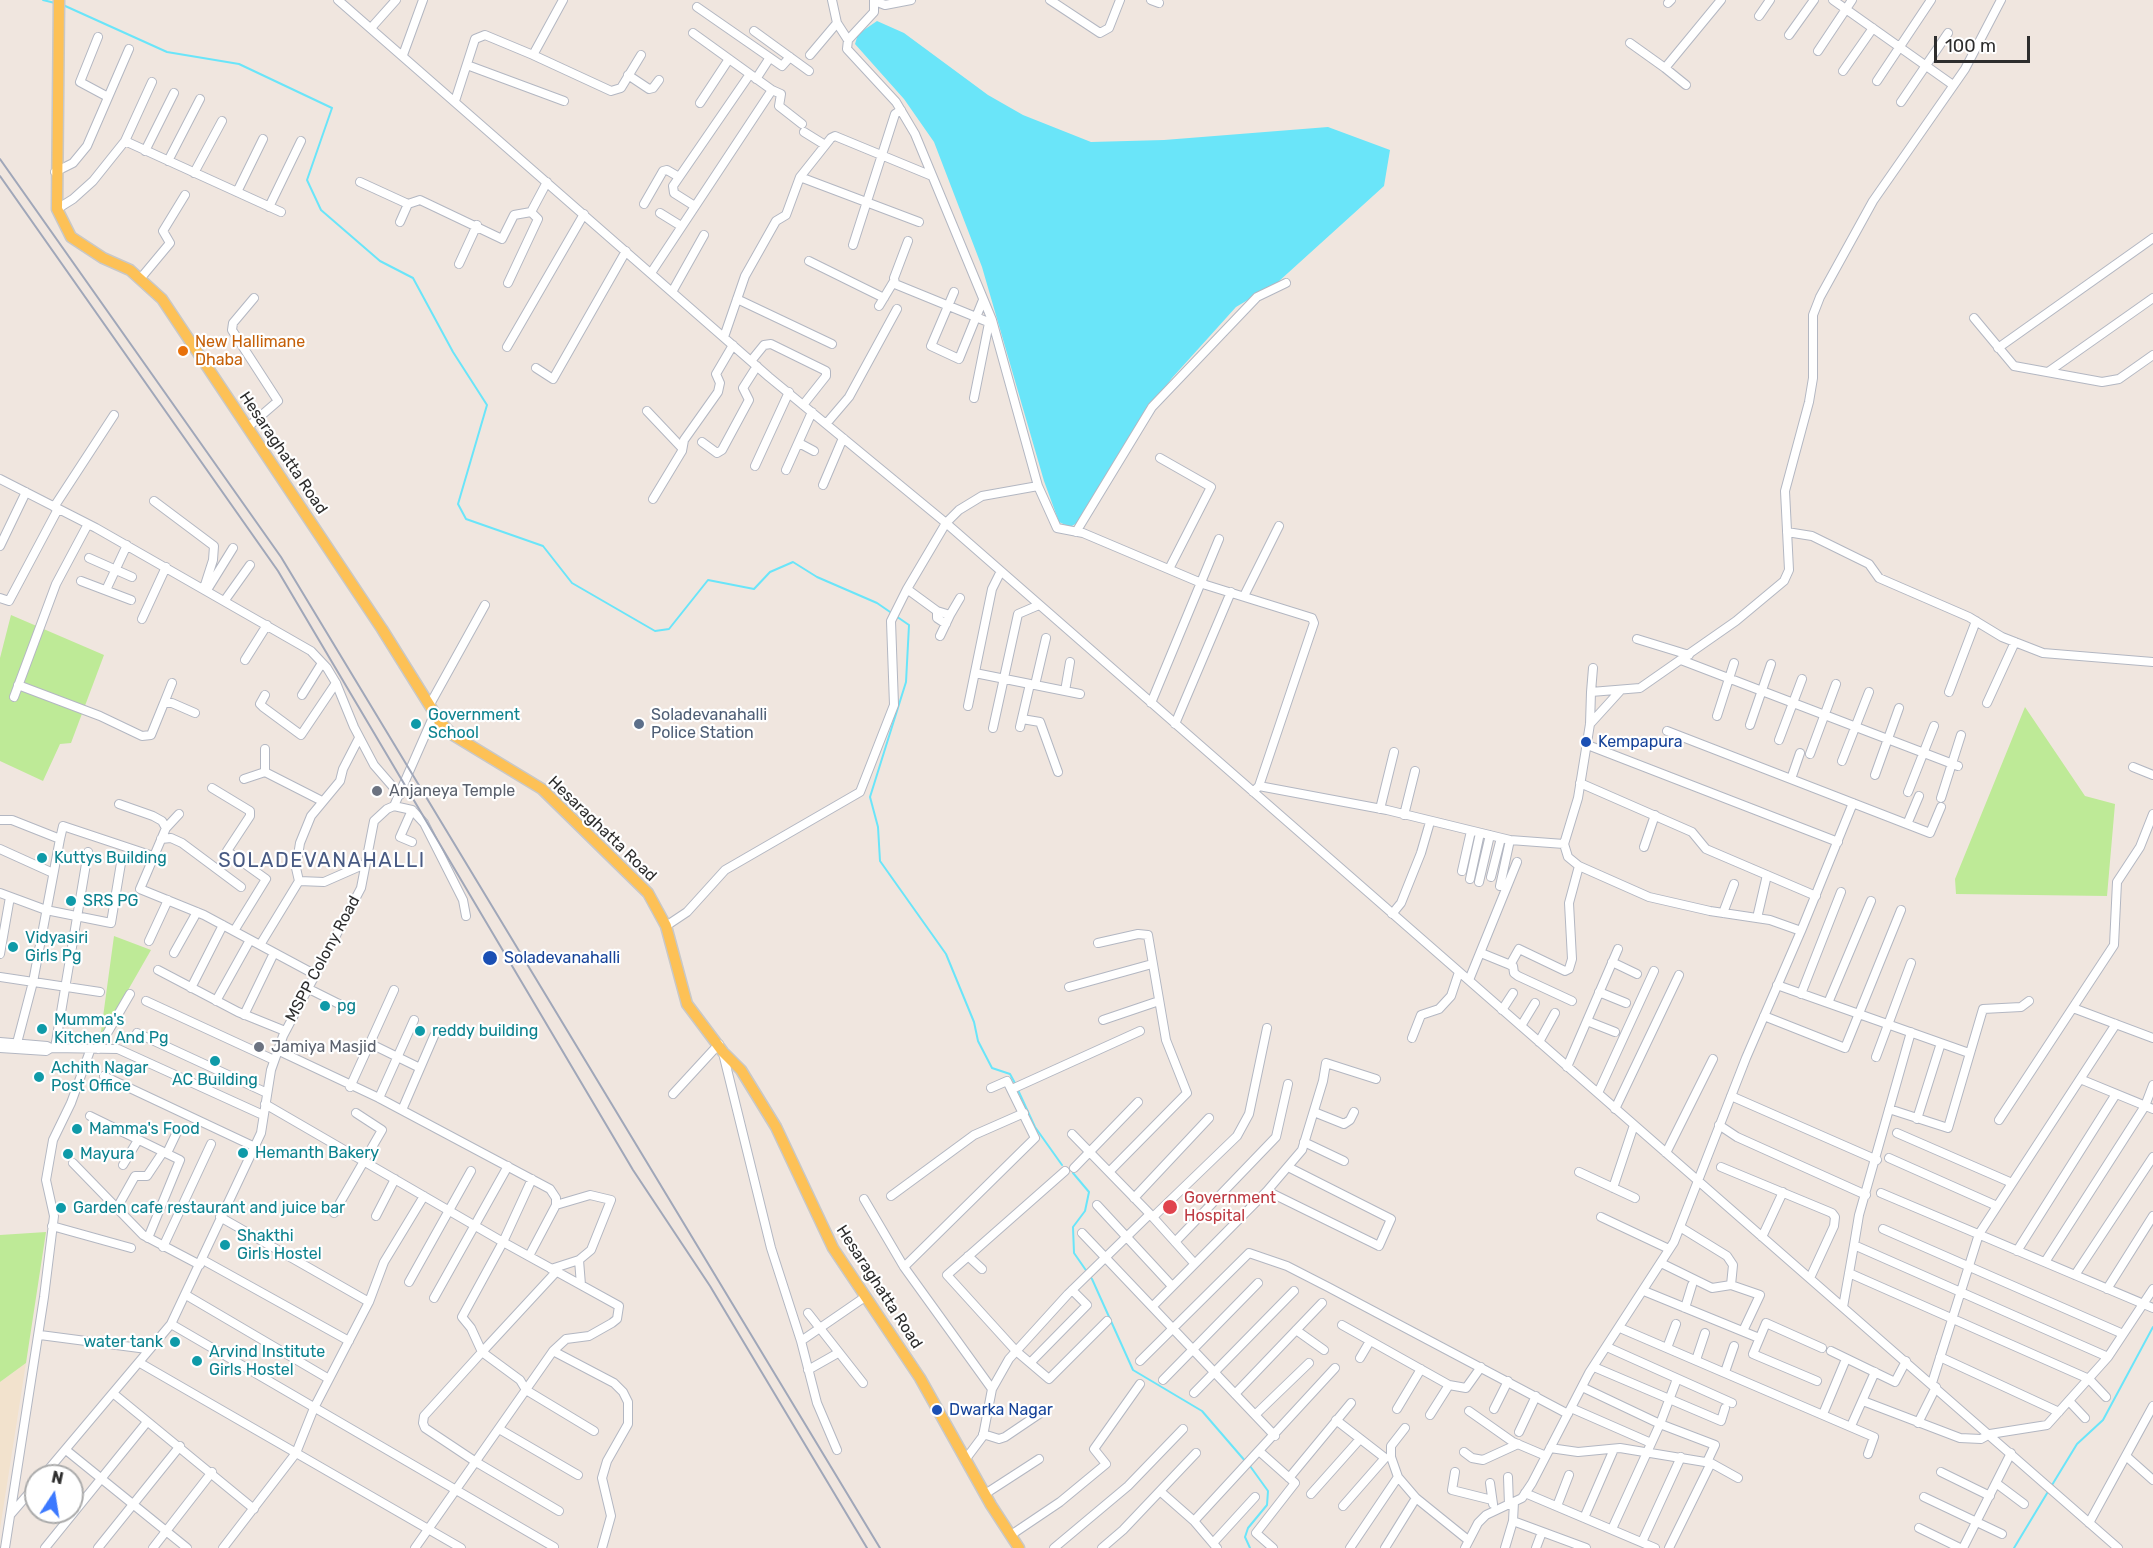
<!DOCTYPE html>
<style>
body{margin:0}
#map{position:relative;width:2153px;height:1548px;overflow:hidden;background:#f0e6df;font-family:Rubik,sans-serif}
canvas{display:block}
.north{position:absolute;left:24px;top:1464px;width:60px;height:60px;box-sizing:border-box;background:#fff;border:2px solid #ababab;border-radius:50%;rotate:12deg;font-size:16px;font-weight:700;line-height:24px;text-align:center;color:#2d2d2d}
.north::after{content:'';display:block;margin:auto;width:21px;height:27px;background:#3c79ff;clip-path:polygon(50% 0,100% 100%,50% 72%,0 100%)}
.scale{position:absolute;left:1934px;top:36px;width:96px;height:27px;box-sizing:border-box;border:3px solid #2d2d2d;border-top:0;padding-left:8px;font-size:18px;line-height:21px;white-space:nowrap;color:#2d2d2d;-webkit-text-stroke:4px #fff;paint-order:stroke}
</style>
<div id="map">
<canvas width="2153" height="1548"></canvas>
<div class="north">N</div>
<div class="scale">100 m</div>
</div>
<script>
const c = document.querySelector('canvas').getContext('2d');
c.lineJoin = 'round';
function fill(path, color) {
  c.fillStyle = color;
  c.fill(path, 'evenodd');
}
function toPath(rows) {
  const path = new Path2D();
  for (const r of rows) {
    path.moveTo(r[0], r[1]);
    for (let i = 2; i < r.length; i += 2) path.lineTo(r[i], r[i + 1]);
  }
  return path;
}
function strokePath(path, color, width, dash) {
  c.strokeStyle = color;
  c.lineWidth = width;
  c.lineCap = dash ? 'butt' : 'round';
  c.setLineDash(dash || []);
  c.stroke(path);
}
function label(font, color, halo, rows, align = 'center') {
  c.font = font + ' Rubik,sans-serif';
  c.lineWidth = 4.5;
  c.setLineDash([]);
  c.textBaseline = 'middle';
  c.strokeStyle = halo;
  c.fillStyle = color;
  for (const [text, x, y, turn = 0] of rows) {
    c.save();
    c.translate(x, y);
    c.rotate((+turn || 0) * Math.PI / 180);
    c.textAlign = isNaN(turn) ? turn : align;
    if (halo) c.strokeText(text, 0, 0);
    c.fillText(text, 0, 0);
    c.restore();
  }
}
fill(toPath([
 [26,1363,0,1529,0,1382]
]), '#f2e2cd');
fill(toPath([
 [11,615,104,655,71,743,60,744,43,781,0,761,0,658],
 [2025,707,2085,796,2115,804,2107,896,1956,894,1955,879],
 [114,936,151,950,100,1039],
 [46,1232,26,1363,0,1382,0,1235]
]), '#beea97');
fill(toPath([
 [877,21,904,33,988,95,1023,115,1091,142,1164,140,1328,127,1390,150,1384,186,1278,282,1236,307,1172,378,1132,433,1079,522,1070,527,1059,522,1044,481,982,267,934,142,904,99,855,44,858,34]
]), '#6ae5f9');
strokePath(toPath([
 [43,0,55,3],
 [63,5,167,52,239,64,332,108,307,180,321,210,380,261,413,278,453,352,487,405,458,504,466,519,543,546,572,583,655,631,669,629,708,580,754,589,770,572,793,562,817,577,877,603,909,625,906,682,870,797,878,827,880,861,946,954,974,1022,978,1041,992,1068,1010,1074,1016,1085],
 [1018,1090,1035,1127,1062,1165],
 [1073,1173,1089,1192,1085,1211,1073,1227,1074,1253,1092,1279,1133,1370,1202,1411,1246,1462],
 [1250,1466,1268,1491,1267,1505,1248,1528,1245,1537,1250,1548],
 [2052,1485,2077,1444,2103,1420,2153,1327],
 [2014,1548,2049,1490]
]), '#6ae5f9', 2);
const minor = toPath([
 [338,0,769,377,946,523,2118,1548],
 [832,0,837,23,848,40],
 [874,0,874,12,848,40,847,49,896,102,915,134,992,320,1038,486,1057,528,1083,533,1206,585,1312,618,1314,623,1259,786,1253,792],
 [1050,0,1100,33,1109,28,1120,0],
 [1151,0,1159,3],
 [1833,0,1953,85],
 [875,1,885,5,911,0],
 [1668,3,1671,0],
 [697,7,782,66,790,57],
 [1759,16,1770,0],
 [371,28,396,0],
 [754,31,809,71],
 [1789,35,1814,0],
 [98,37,80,82,108,97],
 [1630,43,1665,68,1721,0],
 [1818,51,1852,0],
 [403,55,423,0],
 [533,55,611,91,621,88,641,55],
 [810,55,837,23],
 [467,65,564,101],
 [1665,68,1686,85],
 [1843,71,1873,28],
 [628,75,649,89,653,88,659,80],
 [756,79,769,59],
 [1877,81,1931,0],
 [772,90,781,94,779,106,802,124],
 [455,101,475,39,485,35,533,55,563,0],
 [1901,102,1948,33],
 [700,103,729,59],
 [804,132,825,145],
 [125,141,281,212],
 [145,151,174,93],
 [168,161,200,99],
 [55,172,73,163,87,146,129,49],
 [194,173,222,121],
 [800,177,919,222],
 [360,182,408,204,420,200,502,239,514,215,531,212],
 [237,192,263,139],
 [644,204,663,171,667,170,679,177],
 [693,205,674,193,673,186,750,74],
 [269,207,301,141],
 [57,209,73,199,93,181,125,141,152,82],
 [660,213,681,226],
 [400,222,408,204],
 [908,241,894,278,895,284,993,324],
 [853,245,895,114,901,110],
 [809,261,884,298],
 [459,264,477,225],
 [651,273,772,90,693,33],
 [140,279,170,243,163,231,185,195],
 [508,283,538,219,531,212,547,182],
 [672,292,704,235],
 [954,292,931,346,959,359,983,300],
 [737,299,832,344],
 [879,306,894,281],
 [1974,318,2014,366,2102,382,2119,379,2153,355],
 [724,337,745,276,776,221,786,215,800,177,831,138,835,136,932,176],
 [507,347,584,214],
 [1998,348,2153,238],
 [751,361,764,345,771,344,826,371,826,376,803,405],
 [536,368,553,379,626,251],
 [2048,372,2153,298],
 [974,398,989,323],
 [647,411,682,448],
 [826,424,849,397,897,309],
 [248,427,278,401,232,330,233,323,254,298],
 [702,442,717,453,722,450,749,400,743,388,757,366],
 [799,443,814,451],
 [1160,458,1211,487,1169,569],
 [755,466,789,392],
 [786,470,812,412],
 [0,479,96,528,311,651,327,668,336,683,354,727,374,765,400,795],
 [823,485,843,438],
 [653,499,682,451,684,440,718,392,720,383,716,374,733,345],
 [154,501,214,546,213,560,204,588],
 [54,507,114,415],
 [1076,532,1152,407,1257,297,1286,283],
 [1787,532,1812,536,1869,564,1879,578,1969,617,2002,637,2043,653,2153,662],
 [0,546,26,492],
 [89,558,132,577],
 [81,581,131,600],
 [907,589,937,611,937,618,946,624],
 [106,590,127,545],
 [207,590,233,548],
 [1244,596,1279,526],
 [0,598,9,601,58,509],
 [225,600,250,565],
 [937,611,950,615,940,636],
 [950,615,960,598],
 [142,619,166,567],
 [1637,639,1689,655],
 [245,660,267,625],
 [1681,660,1958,766],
 [975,673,1080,694],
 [18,685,100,716,142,736,151,735,164,703,172,703,195,713],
 [1035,685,1046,638],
 [1065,691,1070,662],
 [1591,692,1593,668],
 [1949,692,1976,621],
 [265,695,260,704,263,707,301,735,336,683],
 [302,695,322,663],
 [14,697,56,584,88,524],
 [164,703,172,683],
 [1151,703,1219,539],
 [1987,703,2015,642],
 [429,706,485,605],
 [968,706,992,589,1001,571],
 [1717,716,1734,663],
 [1022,719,1040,722,1058,772],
 [1175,724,1231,592],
 [1590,724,1620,691],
 [1750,725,1771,664],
 [1020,727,1030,684],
 [993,728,1018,614,1039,605],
 [1667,731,1930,833,1941,807],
 [1779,740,1802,679],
 [1585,744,1838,842],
 [265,749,265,772,322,801],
 [1810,754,1836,684],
 [1842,761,1869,692],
 [2133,767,2153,775],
 [1875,775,1899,708],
 [244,779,265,772],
 [1791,779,1800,753],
 [1580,783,1692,832,1706,849,1816,896],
 [1259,786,1387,810,1510,840,1564,844],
 [212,788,250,811,250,816,227,851,266,879,234,931],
 [1908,792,1934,726],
 [1941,798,1961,735],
 [119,804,153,816,162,821,166,828],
 [394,806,412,810,424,823,463,900,466,916],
 [1380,809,1394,752],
 [412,810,400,837,412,842],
 [179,814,166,828,140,889,204,915,314,974],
 [1404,815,1415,771],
 [0,820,12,820,60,839,63,826,153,856],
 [1908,822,1919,796],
 [161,839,171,838,182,843,241,887],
 [1644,847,1655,815],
 [0,849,53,873],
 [1462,871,1471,831],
 [1491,877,1501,838],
 [1470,879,1480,833],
 [299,881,324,882,365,864],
 [1479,882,1490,835],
 [1500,886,1510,840],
 [0,893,46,910,111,923,121,863],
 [1723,913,1734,884],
 [1392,914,1401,903,1421,853,1430,822],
 [1757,918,1767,875],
 [666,926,687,912,725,870,860,792,894,705,891,621,907,589,946,523,959,510,982,496,1038,486],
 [1801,931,1853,803],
 [149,941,168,900],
 [1098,943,1138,934,1148,935,1166,1040,1187,1093,1109,1172],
 [260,945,299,881,296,868,300,843,311,816,340,781,343,769,359,738],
 [174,953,197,912],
 [1481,953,1513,966,1514,973,1518,976,1572,1001],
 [0,954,10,897],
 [1612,962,1637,974],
 [1510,965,1519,949,1565,971,1569,969,1572,959,1569,903,1579,866],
 [158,970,238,1012,285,1031],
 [0,977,100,992],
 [1469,980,1517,862],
 [1777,985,1969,1053],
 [1069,987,1152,964],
 [191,988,223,925],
 [307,988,349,1009],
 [1599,992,1626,1003],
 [1801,994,1841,892],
 [146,1001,274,1060],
 [216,1001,250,940],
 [1828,1003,1871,901],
 [2073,1008,2153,1038],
 [1502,1010,1513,993],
 [244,1015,274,953],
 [1764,1016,1845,1048,1901,910],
 [1103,1020,1159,1001],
 [1587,1021,1615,1032],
 [1521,1026,1535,1003],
 [137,1033,267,1093],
 [1412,1038,1421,1015,1439,1009,1451,996,1459,972],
 [0,1042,47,1046,51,1048],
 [1539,1042,1555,1013],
 [17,1043,33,982,60,839],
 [371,1044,420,1068],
 [0,1048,46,1051,51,1048,118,1049,263,1115],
 [55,1048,88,852],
 [98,1049,130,994],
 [277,1050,379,1098,550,1189,556,1198,556,1205,529,1256],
 [723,1053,771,1248,801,1341,817,1403,837,1450],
 [1876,1057,1911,963],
 [1567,1067,1618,949],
 [104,1076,255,1147],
 [2080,1079,2153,1109],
 [350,1087,394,990],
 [1012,1089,1140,1031],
 [1598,1093,1654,971],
 [673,1094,719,1044],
 [1731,1096,1877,1160],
 [379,1098,414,1020],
 [265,1104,503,1242,619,1306,617,1319,612,1323,589,1336,566,1339,553,1351],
 [1615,1109,1679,975],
 [1889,1109,1948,1128,1983,1009,2021,1007,2029,1001],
 [402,1110,434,1036],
 [1314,1112,1344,1124,1350,1120,1354,1112],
 [90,1116,180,1160,148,1238],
 [1917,1119,1941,1043],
 [1999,1120,2114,945,2117,882,2140,847,2153,814],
 [1719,1125,1737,1137,1866,1195],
 [1897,1133,2012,1183],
 [1304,1142,1344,1161],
 [167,1153,177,1132],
 [1666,1153,1713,1059],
 [1889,1158,1997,1206],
 [73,1163,143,1235,200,1265],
 [123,1165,138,1140],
 [1288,1167,1391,1219,1379,1246,1267,1191,1302,1150,1323,1081,1326,1063,1376,1079],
 [1721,1167,1832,1213,1835,1217,1834,1226,1810,1278],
 [1074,1168,1138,1102],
 [1065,1171,947,1275,1016,1351,1049,1379,1107,1321],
 [1579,1172,1635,1198],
 [532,1179,503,1242,462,1317,471,1328,482,1352,424,1416,423,1423,425,1428,476,1462,559,1511],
 [1613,1188,1634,1125],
 [1881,1193,2153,1308],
 [891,1196,974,1135,1024,1113],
 [1134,1198,1209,1118],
 [864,1199,904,1267,992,1389],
 [556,1205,590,1195,611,1200,591,1250,579,1260,581,1285],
 [1097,1205,1172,1286],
 [117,1208,135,1176,147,1176,163,1152],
 [334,1213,382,1130,356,1113],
 [1150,1214,1194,1263],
 [376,1216,395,1179],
 [220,1217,369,1302],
 [1153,1217,1237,1136,1249,1114,1267,1028],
 [1601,1217,1669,1249],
 [52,1226,131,1248],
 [1680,1227,1727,1256,1733,1265,1731,1285],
 [1883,1229,2123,1334],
 [1082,1233,1275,1436],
 [1762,1237,1783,1192],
 [1175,1242,1276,1137,1288,1084],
 [1854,1245,1859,1215,1911,1032],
 [163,1247,211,1144],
 [2017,1251,2116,1094],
 [968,1256,982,1269],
 [203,1260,349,1341],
 [2045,1262,2145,1106,2153,1085],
 [1661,1263,1712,1288,1731,1285,1760,1295,1743,1331],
 [904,1267,1035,1138,1007,1081,991,1088],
 [551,1269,579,1260],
 [556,1272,482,1352,520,1380,526,1390,594,1431],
 [1849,1273,2089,1379,2106,1397],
 [2075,1275,2153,1157],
 [409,1282,471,1171],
 [2107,1289,2153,1216],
 [1644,1291,1759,1338],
 [186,1295,329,1379],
 [434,1298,508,1166],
 [1153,1306,1267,1191],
 [1843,1307,1854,1245,2108,1357,2047,1425,1990,1434,1981,1439,1960,1438,1863,1401],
 [1685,1308,1692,1285],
 [808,1313,863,1383],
 [171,1324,554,1547],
 [1342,1325,1449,1385,1466,1388,1481,1367],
 [1620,1328,1874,1437,1868,1454],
 [1296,1330,1324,1350],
 [40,1335,147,1349],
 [801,1341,865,1297],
 [1607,1347,1732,1403],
 [1667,1348,1676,1324],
 [1831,1351,1895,1382,1906,1361],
 [1940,1357,2059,1412],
 [2108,1357,2153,1289],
 [1360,1358,1370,1341],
 [1696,1360,1705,1333],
 [1140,1361,1249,1253,1287,1266,1328,1287,1568,1414],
 [1031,1362,1087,1305,1072,1290],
 [140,1363,461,1548],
 [1594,1367,1721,1421,1725,1408],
 [808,1370,838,1353],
 [1725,1372,1734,1346],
 [1677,1379,1660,1424,1715,1445,1707,1462],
 [1163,1380,1258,1283],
 [1817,1381,1753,1354,1766,1323,1822,1348],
 [1932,1383,1979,1234,2116,1024],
 [1582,1387,1660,1424,1612,1529],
 [1194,1393,1294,1291],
 [114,1394,254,1509],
 [1235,1394,1322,1303],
 [2069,1401,2085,1418],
 [1571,1408,1651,1443],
 [1397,1409,1421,1369],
 [1494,1409,1508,1381],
 [1469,1411,1513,1442,1546,1456],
 [1823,1414,1846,1359],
 [1255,1415,1309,1363],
 [1430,1415,1449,1385],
 [1336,1420,1385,1458,1343,1506],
 [1918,1423,1936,1387],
 [1851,1426,1875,1372],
 [1405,1428,1391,1446,1391,1457,1398,1477,1416,1498,1468,1540],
 [499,1429,578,1475],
 [1519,1432,1536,1396],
 [983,1434,999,1439,1005,1437,1042,1412],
 [1550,1448,1578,1452,1620,1448,1711,1463,1669,1548],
 [66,1450,187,1548],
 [1259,1451,1295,1483,1256,1533,1273,1548],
 [1464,1452,1472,1458,1483,1460,1518,1444],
 [2126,1456,2153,1480],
 [965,1460,983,1436,992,1389,1009,1359,1068,1294,1150,1214,1072,1134],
 [1711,1463,1738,1478],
 [1455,1472,1452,1490,1492,1500],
 [1941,1472,1990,1496],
 [43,1476,171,1324,261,1133,271,1070,283,1036,361,888,374,821,387,809,394,806,434,715],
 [1508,1477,1509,1505],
 [1289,1478,1351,1403],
 [1490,1483,1493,1504],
 [1996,1483,2024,1504],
 [1161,1492,1194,1521,1335,1368],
 [1525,1493,1655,1548],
 [985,1494,1039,1459],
 [1311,1494,1360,1439],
 [1924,1497,2002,1534],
 [1557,1506,1569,1475],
 [11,1514,36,1485],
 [1584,1518,1614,1449],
 [1194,1521,1217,1548],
 [1513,1521,1586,1548],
 [2089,1523,2153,1406],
 [1919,1528,1960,1548],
 [1011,1535,1060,1502,1106,1464,1094,1449,1140,1384],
 [1642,1542,1681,1457],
 [1213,1543,1255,1497],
 [5,1548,44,1297,54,1216,46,1180,53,1140,71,1103,91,1048],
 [45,1548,147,1422],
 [98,1548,180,1446],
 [153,1548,212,1472],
 [223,1548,296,1453,314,1408,369,1302,384,1262,424,1196],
 [415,1548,553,1351,614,1383,623,1392,628,1402,628,1424,607,1461,602,1478,611,1516,602,1548],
 [1054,1548,1128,1486,1183,1429],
 [1102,1548,1123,1530,1196,1453],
 [1350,1548,1398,1477],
 [1385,1548,1416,1498],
 [1465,1548,1478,1523,1486,1515,1522,1498,1532,1483,1589,1373,1674,1242,1746,1058,1801,931,1770,920,1710,911,1649,897,1579,866,1568,857,1564,844,1578,798,1590,724,1591,692,1640,688,1736,621,1784,581,1789,570,1785,491,1809,402,1813,378,1813,315,1820,297,1873,201,1965,69,2001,0],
 [1505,1548,1513,1521,1514,1502],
 [1536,1548,1542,1532],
 [1963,1548,2011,1453]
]);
const major = toPath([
 [59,0,57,209,71,237,103,258,130,270,162,299,382,629,440,722,453,735,542,789,648,893,666,926,687,1004,723,1052,741,1070,776,1127,833,1248,920,1378,991,1505,1019,1548]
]);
strokePath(minor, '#b3b7c2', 10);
strokePath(major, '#c8c8c8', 13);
strokePath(minor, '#fff', 8);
strokePath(major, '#fdc156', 10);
strokePath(toPath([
 [0,159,281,557,880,1548],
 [0,176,278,571,633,1170,710,1286,867,1548]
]), '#a0a7b9', 2);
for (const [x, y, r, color] of [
 [183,351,6,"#e8710a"],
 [416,724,6,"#0f9aa8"],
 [639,724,6,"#5c6f8a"],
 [1586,742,6,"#1a4fb4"],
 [377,791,6,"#6b7280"],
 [42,858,6,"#0f9aa8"],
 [71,901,6,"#0f9aa8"],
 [13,947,6,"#0f9aa8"],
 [490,958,8,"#1a4fb4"],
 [325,1006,6,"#0f9aa8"],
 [42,1029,6,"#0f9aa8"],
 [420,1031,6,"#0f9aa8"],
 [259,1047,6,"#6b7280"],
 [215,1061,6,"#0f9aa8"],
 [39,1077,6,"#0f9aa8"],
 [77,1129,6,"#0f9aa8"],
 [243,1153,6,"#0f9aa8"],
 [68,1154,6,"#0f9aa8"],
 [1170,1207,8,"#e0444e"],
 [61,1208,6,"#0f9aa8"],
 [225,1245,6,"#0f9aa8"],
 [175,1342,6,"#0f9aa8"],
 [197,1361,6,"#0f9aa8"],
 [937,1410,6,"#1a4fb4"]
]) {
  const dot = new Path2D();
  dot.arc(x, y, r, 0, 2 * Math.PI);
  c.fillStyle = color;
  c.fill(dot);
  strokePath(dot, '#fff', 2);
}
label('16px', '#c56008', '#fff', [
 ["New Hallimane",195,342],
 ["Dhaba",195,360]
], 'left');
label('16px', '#2d2d2d', '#fff', [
 ["Hesaraghatta Road",283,453,56],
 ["Hesaraghatta Road",602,829,44],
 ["MSPP Colony Road",323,959,-62],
 ["Hesaraghatta Road",879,1287,57]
]);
label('16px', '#0d838f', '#fff', [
 ["Government",428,715],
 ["School",428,733],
 ["Kuttys Building",54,858],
 ["SRS PG",83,901],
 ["Vidyasiri",25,938],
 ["Girls Pg",25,956],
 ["pg",337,1006],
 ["Mumma's",54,1020],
 ["Kitchen And Pg",54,1038],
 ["reddy building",432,1031],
 ["Achith Nagar",51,1068],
 ["Post Office",51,1086],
 ["AC Building",215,1080,"center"],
 ["Mamma's Food",89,1129],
 ["Hemanth Bakery",255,1153],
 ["Mayura",80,1154],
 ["Garden cafe restaurant and juice bar",73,1208],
 ["Shakthi",237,1236],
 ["Girls Hostel",237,1254],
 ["water tank",163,1342,"right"],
 ["Arvind Institute",209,1352],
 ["Girls Hostel",209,1370]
], 'left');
label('16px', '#4e5e75', '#fff', [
 ["Soladevanahalli",651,715],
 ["Police Station",651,733]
], 'left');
label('16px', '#164399', '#fff', [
 ["Kempapura",1598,742],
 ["Soladevanahalli",504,958],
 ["Dwarka Nagar",949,1410]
], 'left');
label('16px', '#5b616d', '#fff', [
 ["Anjaneya Temple",389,791],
 ["Jamiya Masjid",271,1047]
], 'left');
label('16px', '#be3a42', '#fff', [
 ["Government",1184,1198],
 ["Hospital",1184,1216]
], 'left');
c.letterSpacing = '1.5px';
label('20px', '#485a83', '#fff', [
 ["SOLADEVANAHALLI",322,861]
]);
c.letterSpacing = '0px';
</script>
